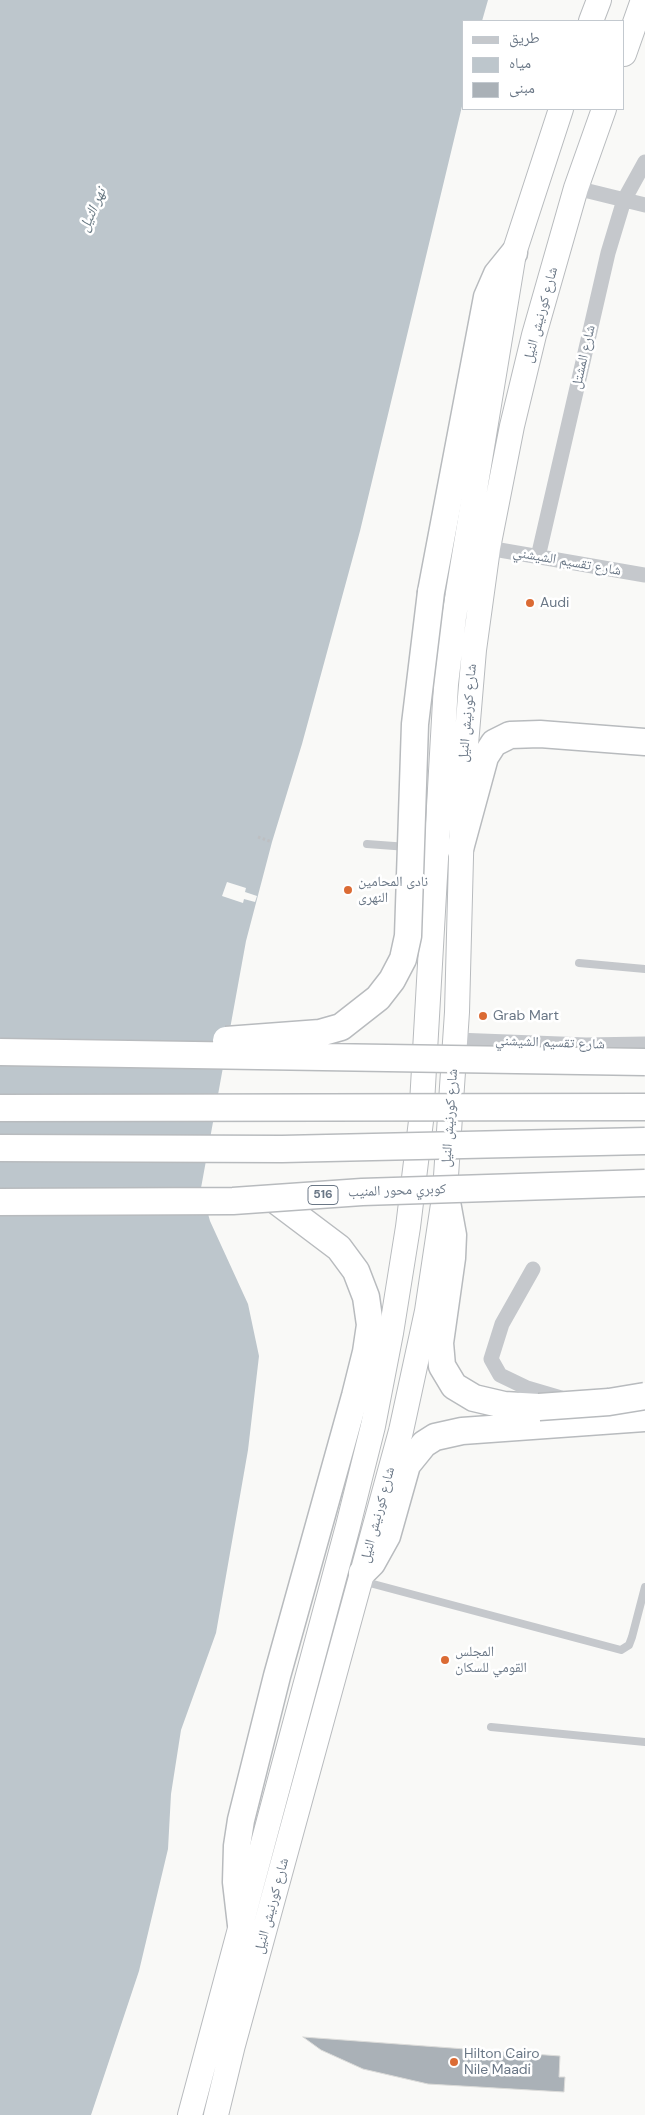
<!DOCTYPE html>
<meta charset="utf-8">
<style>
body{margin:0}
#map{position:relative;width:645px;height:2115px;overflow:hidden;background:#f9f9f7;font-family:"DM Sans","Noto Naskh Arabic",sans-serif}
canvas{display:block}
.legend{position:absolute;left:462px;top:20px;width:162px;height:90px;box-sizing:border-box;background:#fff;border:1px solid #c3c9cf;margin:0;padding:6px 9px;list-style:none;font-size:15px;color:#6a7786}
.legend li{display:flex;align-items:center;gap:10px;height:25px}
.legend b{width:25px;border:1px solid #c3c9cf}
</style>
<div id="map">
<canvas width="645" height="2115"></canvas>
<ul class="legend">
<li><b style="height:6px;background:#c5c8cc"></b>طريق</li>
<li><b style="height:14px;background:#bdc6cc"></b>مياه</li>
<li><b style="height:14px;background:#aab1b7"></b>مبنى</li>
</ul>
</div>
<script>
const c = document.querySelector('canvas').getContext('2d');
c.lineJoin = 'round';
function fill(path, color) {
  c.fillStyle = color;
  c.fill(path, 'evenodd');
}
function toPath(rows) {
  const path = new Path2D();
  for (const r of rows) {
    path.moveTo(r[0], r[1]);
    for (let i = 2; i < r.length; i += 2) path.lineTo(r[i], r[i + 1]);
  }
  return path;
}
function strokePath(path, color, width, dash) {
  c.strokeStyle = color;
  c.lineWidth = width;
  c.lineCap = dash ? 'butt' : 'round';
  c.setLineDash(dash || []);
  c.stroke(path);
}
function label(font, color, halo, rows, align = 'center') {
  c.font = font + ' "DM Sans","Noto Naskh Arabic",sans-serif';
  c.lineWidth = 5;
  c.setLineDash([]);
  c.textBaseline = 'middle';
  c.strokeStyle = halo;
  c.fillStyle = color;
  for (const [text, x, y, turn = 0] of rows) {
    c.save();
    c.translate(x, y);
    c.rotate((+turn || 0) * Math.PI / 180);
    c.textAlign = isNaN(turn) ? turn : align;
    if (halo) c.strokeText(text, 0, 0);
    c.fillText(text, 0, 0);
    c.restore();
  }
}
fill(toPath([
 [0,0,488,0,482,21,464,21,464,98,360,531,302,744,272,842,246,941,201,1188,210,1221,248,1304,259,1356,248,1450,216,1633,181,1730,171,1794,168,1849,139,1971,91,2115,0,2115]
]), '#bdc6cc');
fill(toPath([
 [227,882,246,888,245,892,257,896,255,902,244,899,243,903,222,896]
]), '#f9f9f7');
const building = toPath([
 [303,2037,560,2056,559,2077,565,2077,564,2092,428,2084,363,2069,321,2050,303,2037]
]);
fill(building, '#aab1b7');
strokePath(building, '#dbdbd9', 1);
const trunk = toPath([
 [591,21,599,0],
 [624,54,643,0],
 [190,2115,348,1526,373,1426,391,1333,408,1227,421,1121,446,684,454,617,514,253,561,109],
 [216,2115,233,2045,401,1431,427,1311,445,1191,457,1012,463,780,474,650,488,548,512,426,534,335,576,188,604,109]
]);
const motorway = toPath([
 [431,592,487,297,497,274,514,253],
 [460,849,485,757,494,743,510,735,540,734,645,742],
 [445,1191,453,1235,452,1258,440,1343,442,1366,454,1386,474,1398,504,1405,539,1407],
 [362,1573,372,1563,387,1536,407,1465,424,1444,435,1437,462,1431,645,1418],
 [241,1925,236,1882,237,1846,241,1820,277,1676,355,1396,366,1352,370,1325,366,1297,356,1271,339,1248,274,1199]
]);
strokePath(trunk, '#b8bbbe', 26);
strokePath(motorway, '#b8bbbe', 29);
strokePath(toPath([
 [258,837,272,842]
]), '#bdbfc2', 3, [2.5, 2.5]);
strokePath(toPath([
 [367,844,435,849],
 [579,963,645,969],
 [362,1581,621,1650,629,1645,632,1637,645,1587],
 [491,1727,645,1742]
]), '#c5c8cc', 8);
strokePath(toPath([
 [576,188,645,205],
 [488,548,645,575],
 [538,557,608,253,624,200,645,162],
 [456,1040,586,1045,645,1044],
 [533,1269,502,1324,491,1359,500,1375,527,1388,561,1398]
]), '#c5c8cc', 15);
strokePath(trunk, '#fff', 24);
strokePath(motorway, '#fff', 26);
const motorwayBridge = toPath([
 [226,1040,320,1033,341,1027,378,998,392,980,403,959,408,936,415,724,431,592],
 [0,1052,645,1062],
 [0,1108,645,1107],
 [0,1148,282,1149,645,1141],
 [0,1202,233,1201,362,1192,645,1183],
 [539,1407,609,1402,645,1396]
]);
strokePath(motorwayBridge, '#b8bbbe', 29, []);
strokePath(motorwayBridge, '#fff', 26);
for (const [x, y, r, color] of [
 [530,603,5,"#db6b34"],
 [348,890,5,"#db6b34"],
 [483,1016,5,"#db6b34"],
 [445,1660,5,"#db6b34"],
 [454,2062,5,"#db6b34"]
]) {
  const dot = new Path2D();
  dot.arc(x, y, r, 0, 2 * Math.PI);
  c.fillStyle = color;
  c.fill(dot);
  strokePath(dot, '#fff', 2);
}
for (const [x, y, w] of [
 [323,1195,30]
]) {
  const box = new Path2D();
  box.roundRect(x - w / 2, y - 9.5, w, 19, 4);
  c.fillStyle = '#fff';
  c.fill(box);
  strokePath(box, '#6a7786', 1);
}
label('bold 12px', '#6a7786', null, [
 ["516",323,1195]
]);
label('14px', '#6a7786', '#fff', [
 ["شارع كورنيش النيل",541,315,-75],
 ["شارع المشتل",584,357,-77],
 ["شارع تقسيم الشيشني",567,562,10],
 ["شارع كورنيش النيل",468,713,-85],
 ["شارع تقسيم الشيشني",550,1043,2],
 ["شارع كورنيش النيل",450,1118,-86],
 ["كوبري محور المنيب",397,1191,-2],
 ["شارع كورنيش النيل",378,1515,-75],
 ["شارع كورنيش النيل",272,1906,-75]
]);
label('14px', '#6a7786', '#fff', [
 ["Audi",540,603],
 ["نادى المحامين",358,882],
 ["النهرى",358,898],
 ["Grab Mart",493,1016],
 ["المجلس",455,1652],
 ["القومي للسكان",455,1668],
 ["Hilton Cairo",464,2054],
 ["Nile Maadi",464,2070]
], 'left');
label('italic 15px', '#667781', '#fff', [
 ["نهر النيل",93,210,-66]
]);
</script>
